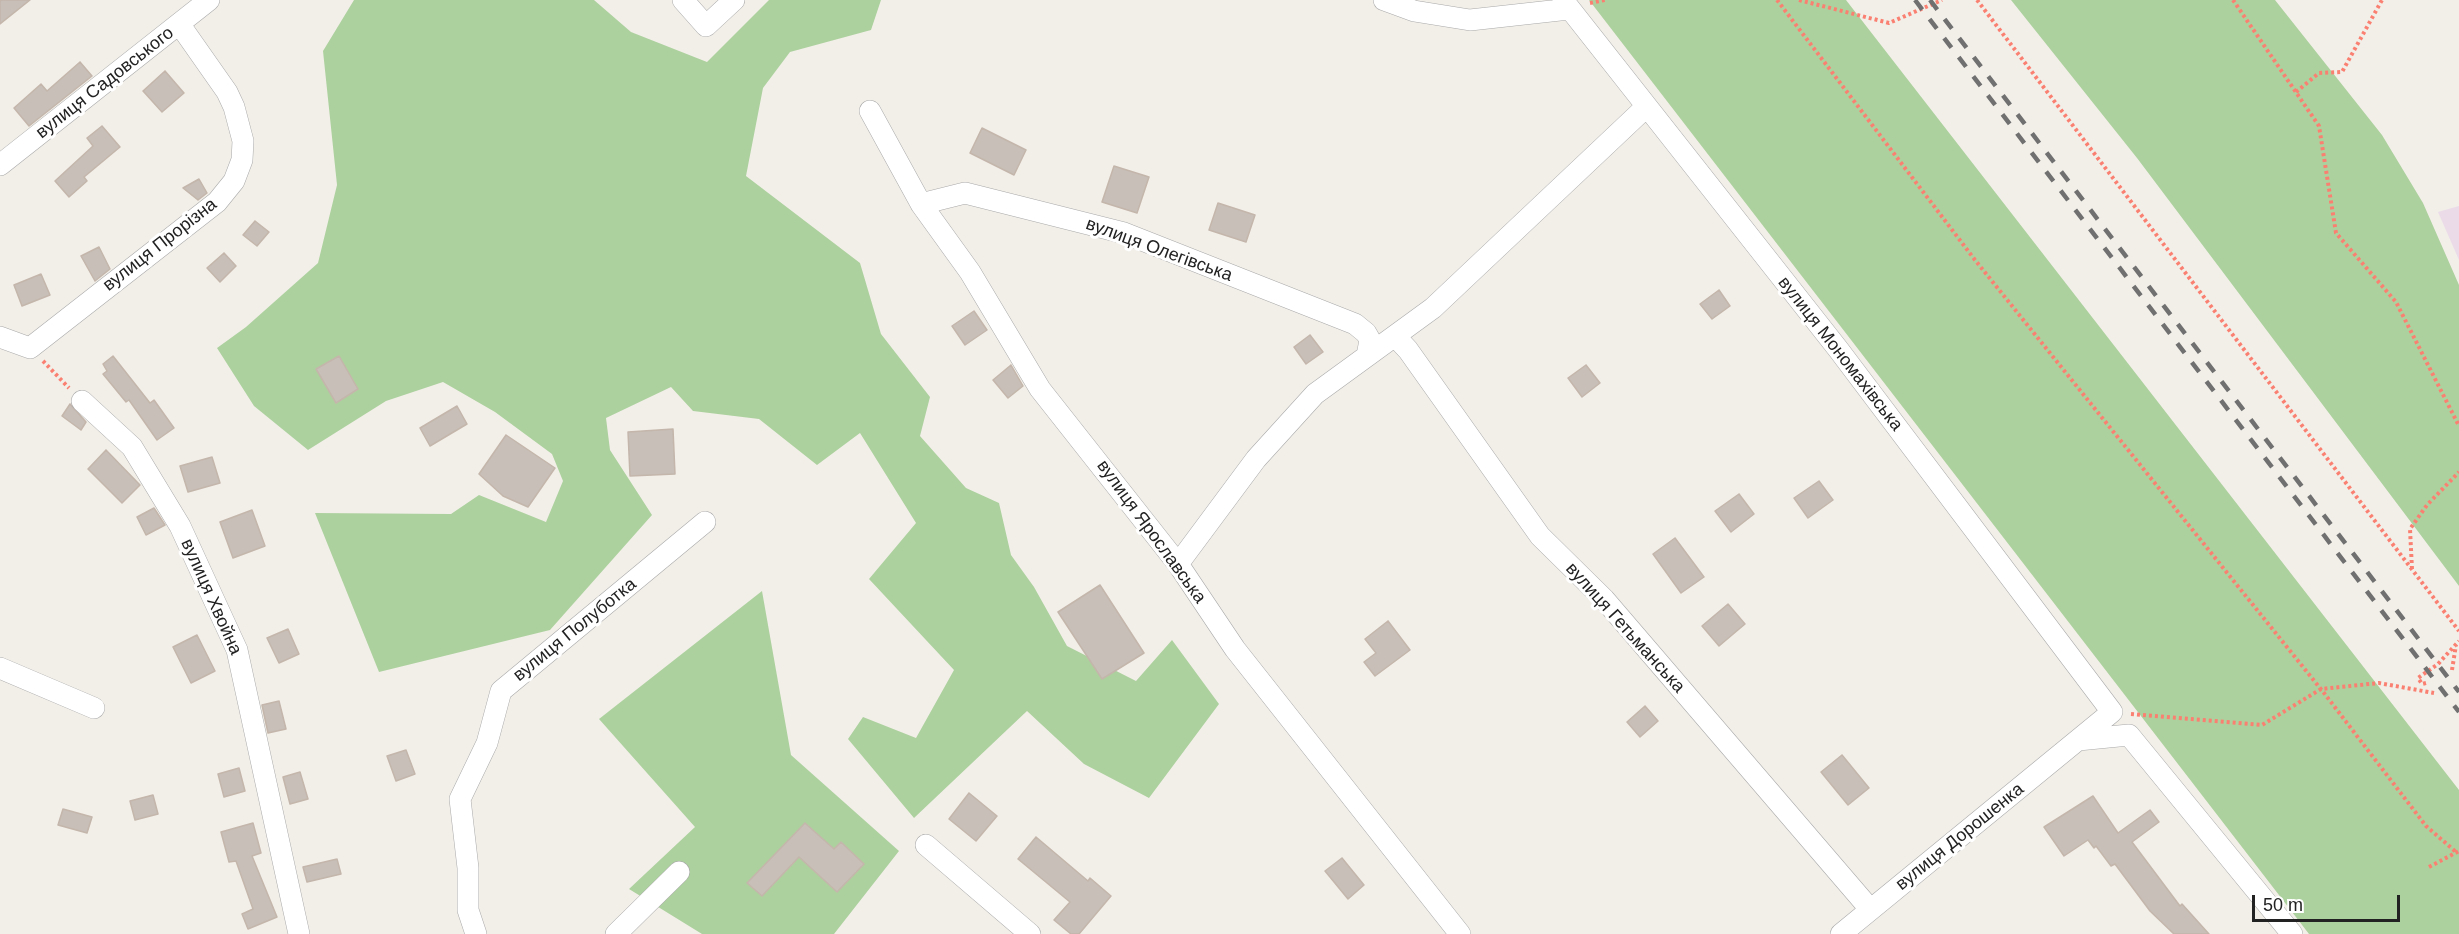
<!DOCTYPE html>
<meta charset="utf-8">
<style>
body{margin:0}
#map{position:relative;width:2459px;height:934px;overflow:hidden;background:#f2efe9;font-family:Helvetica,sans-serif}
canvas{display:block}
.scale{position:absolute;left:2252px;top:895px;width:148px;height:27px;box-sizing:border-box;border:3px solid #222;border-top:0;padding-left:8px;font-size:18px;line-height:21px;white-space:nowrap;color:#222;-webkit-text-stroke:4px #fff;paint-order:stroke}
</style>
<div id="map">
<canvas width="2459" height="934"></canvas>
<div class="scale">50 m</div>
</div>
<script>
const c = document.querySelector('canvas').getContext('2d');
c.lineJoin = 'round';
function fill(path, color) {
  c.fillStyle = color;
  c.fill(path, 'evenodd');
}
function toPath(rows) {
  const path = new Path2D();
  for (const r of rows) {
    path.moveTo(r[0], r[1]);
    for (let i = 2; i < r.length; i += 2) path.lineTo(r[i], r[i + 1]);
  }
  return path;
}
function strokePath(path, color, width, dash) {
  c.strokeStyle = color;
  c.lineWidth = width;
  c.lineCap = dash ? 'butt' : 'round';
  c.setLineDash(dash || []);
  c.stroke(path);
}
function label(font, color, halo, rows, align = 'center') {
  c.font = font + ' Helvetica,sans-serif';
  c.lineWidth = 6;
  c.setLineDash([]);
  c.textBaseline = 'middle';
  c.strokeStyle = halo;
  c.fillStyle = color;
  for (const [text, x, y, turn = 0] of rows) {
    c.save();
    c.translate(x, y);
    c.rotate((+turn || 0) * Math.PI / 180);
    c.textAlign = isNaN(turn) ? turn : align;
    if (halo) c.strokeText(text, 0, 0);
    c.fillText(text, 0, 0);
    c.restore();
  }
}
fill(toPath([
 [2459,206,2459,260,2438,212]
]), '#ebdbe8');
fill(toPath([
 [354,0,594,0,631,32,707,62,769,0,881,0,871,30,790,52,763,88,746,176,860,263,881,334,930,397,920,436,966,488,999,503,1011,555,1034,587,1067,646,1136,681,1172,640,1219,704,1149,798,1084,764,1027,711,914,818,848,739,863,717,916,738,954,670,869,579,916,523,860,433,817,465,759,419,693,411,671,387,606,418,610,450,652,515,550,630,379,672,315,513,451,514,479,495,546,522,563,481,552,454,495,412,443,382,386,401,308,450,254,406,217,348,246,327,318,263,337,185,323,51],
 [1589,0,1846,0,2459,790,2459,934,2309,934],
 [2011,0,2275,0,2382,135,2423,203,2459,285,2459,586,2137,158],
 [762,591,791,755,899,851,834,934,702,934,629,889,695,827,599,719]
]), '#add19e');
const building = toPath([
 [0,0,30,0,0,24,0,0],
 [80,62,92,76,29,126,14,108,41,84,47,91,80,62],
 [165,71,184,93,162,112,143,91,165,71],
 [102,126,120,147,84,177,87,181,69,197,55,181,93,146,87,138,102,126],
 [982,128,1026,150,1014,175,970,153,982,128],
 [1114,166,1149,177,1137,213,1102,202,1114,166],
 [199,179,207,193,198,200,183,188,199,179],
 [1218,203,1255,215,1246,242,1209,230,1218,203],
 [255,221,269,232,257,246,243,235,255,221],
 [99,247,110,269,95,281,81,256,99,247],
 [224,253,236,266,220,282,207,268,224,253],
 [41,274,50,295,22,306,14,285,41,274],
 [1719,290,1730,306,1712,319,1700,304,1719,290],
 [974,311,987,330,965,345,952,326,974,311],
 [1310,335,1323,352,1306,364,1294,347,1310,335],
 [113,356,150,403,154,400,174,428,157,440,129,400,126,402,103,374,107,371,103,364,113,356],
 [339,356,358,389,336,403,316,369,339,356],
 [1011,365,1023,386,1008,398,993,380,1011,365],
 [1586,365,1600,383,1582,397,1568,378,1586,365],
 [70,404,86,422,81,430,62,416,70,404],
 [457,406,467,424,430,446,420,428,457,406],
 [673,429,675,474,630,476,628,432,673,429],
 [506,435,555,468,528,507,503,496,479,474,506,435],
 [106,450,140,485,122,503,88,469,106,450],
 [212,457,220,483,188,492,180,466,212,457],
 [1819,481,1833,500,1808,518,1794,498,1819,481],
 [1739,494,1754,514,1731,532,1715,511,1739,494],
 [154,508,165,525,146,535,137,517,154,508],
 [252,510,265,546,233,558,220,522,252,510],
 [1675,538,1704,577,1681,593,1653,554,1675,538],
 [1100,585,1144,653,1102,679,1058,612,1100,585],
 [1728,604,1745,624,1719,646,1702,626,1728,604],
 [1388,621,1410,650,1375,676,1364,662,1376,653,1365,639,1388,621],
 [288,629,299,654,279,663,267,638,288,629],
 [197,635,215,671,191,683,173,647,197,635],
 [279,701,286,729,268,733,262,705,279,701],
 [1645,706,1658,721,1640,737,1627,722,1645,706],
 [406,750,415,774,396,781,387,756,406,750],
 [1842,755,1869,788,1848,805,1821,772,1842,755],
 [239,768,245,791,224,797,218,774,239,768],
 [300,772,308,799,290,804,283,777,300,772],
 [969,793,997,816,976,841,949,819,969,793],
 [153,795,158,814,135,820,130,801,153,795],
 [2093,796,2118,833,2150,810,2159,822,2132,842,2180,906,2182,904,2209,934,2174,934,2150,911,2115,864,2111,866,2096,846,2094,848,2088,840,2064,856,2044,827,2093,796],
 [63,809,92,817,87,833,58,825,63,809],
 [253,823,261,853,252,856,277,917,248,929,242,914,253,909,236,861,229,862,221,832,253,823],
 [805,823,834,849,841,842,864,864,837,892,799,857,762,896,747,883,805,823],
 [1036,837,1088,881,1090,878,1111,896,1079,934,1071,934,1054,920,1070,902,1018,859,1036,837],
 [1342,858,1364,885,1348,899,1325,871,1342,858],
 [337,859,341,874,307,882,303,867,337,859]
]);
fill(building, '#c7bfb8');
strokePath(building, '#c4b6ab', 1.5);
const minor = toPath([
 [683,0,706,26,734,0],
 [1384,0,1414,11,1470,20,1569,9],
 [1563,0,1838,349,2112,712,1841,934],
 [870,111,921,204,970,272,1040,389,1178,564,1235,649,1460,934],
 [0,165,209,0],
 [921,204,965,193,1124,233,1355,324,1366,333,1370,340,1367,356],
 [1395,336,1408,350,1540,536,1604,599,1870,909],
 [0,337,30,348,217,202,234,181,242,160,243,141,234,107,227,92,180,25],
 [82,401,132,447,180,526,237,650,299,934],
 [1178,564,1256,459,1315,394,1433,308,1646,107],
 [0,668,94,708],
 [2078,740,2129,735,2292,934],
 [926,845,1030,934],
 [476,934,468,910,468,868,460,799,487,743,501,691,705,522],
 [616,934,679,872]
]);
strokePath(minor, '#a9a9a9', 22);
strokePath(toPath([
 [1777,0,1975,260,2324,693,2426,826,2456,852],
 [1799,0,1889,23,1942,0],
 [1977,0,2459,631],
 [2233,0,2319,126,2336,233,2396,302,2459,426],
 [1590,3,1605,0],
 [2296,92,2319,73,2342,72,2382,0],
 [43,361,69,388],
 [2412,569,2410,529,2427,505,2459,472],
 [2452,670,2456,645],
 [2426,683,2422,684,2418,678,2438,664,2459,641],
 [2131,714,2262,725,2321,689,2379,683,2434,693],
 [2429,867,2459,851]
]), '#fa8072', 4, [3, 3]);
strokePath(minor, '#fff', 21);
strokePath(toPath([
 [1915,0,2459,712],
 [1930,0,2459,692]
]), '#707070', 4.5, [12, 12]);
label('18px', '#222', '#fff', [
 ["вулиця Садовського",105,83,-38],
 ["вулиця Прорізна",160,245,-38],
 ["вулиця Олегівська",1159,250,20],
 ["вулиця Мономахівська",1840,354,52],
 ["вулиця Ярославська",1151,532,54],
 ["вулиця Хвойна",211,597,66],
 ["вулиця Гетьманська",1625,628,48],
 ["вулиця Полуботка",575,630,-39],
 ["вулиця Дорошенка",1960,837,-39]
]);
</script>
